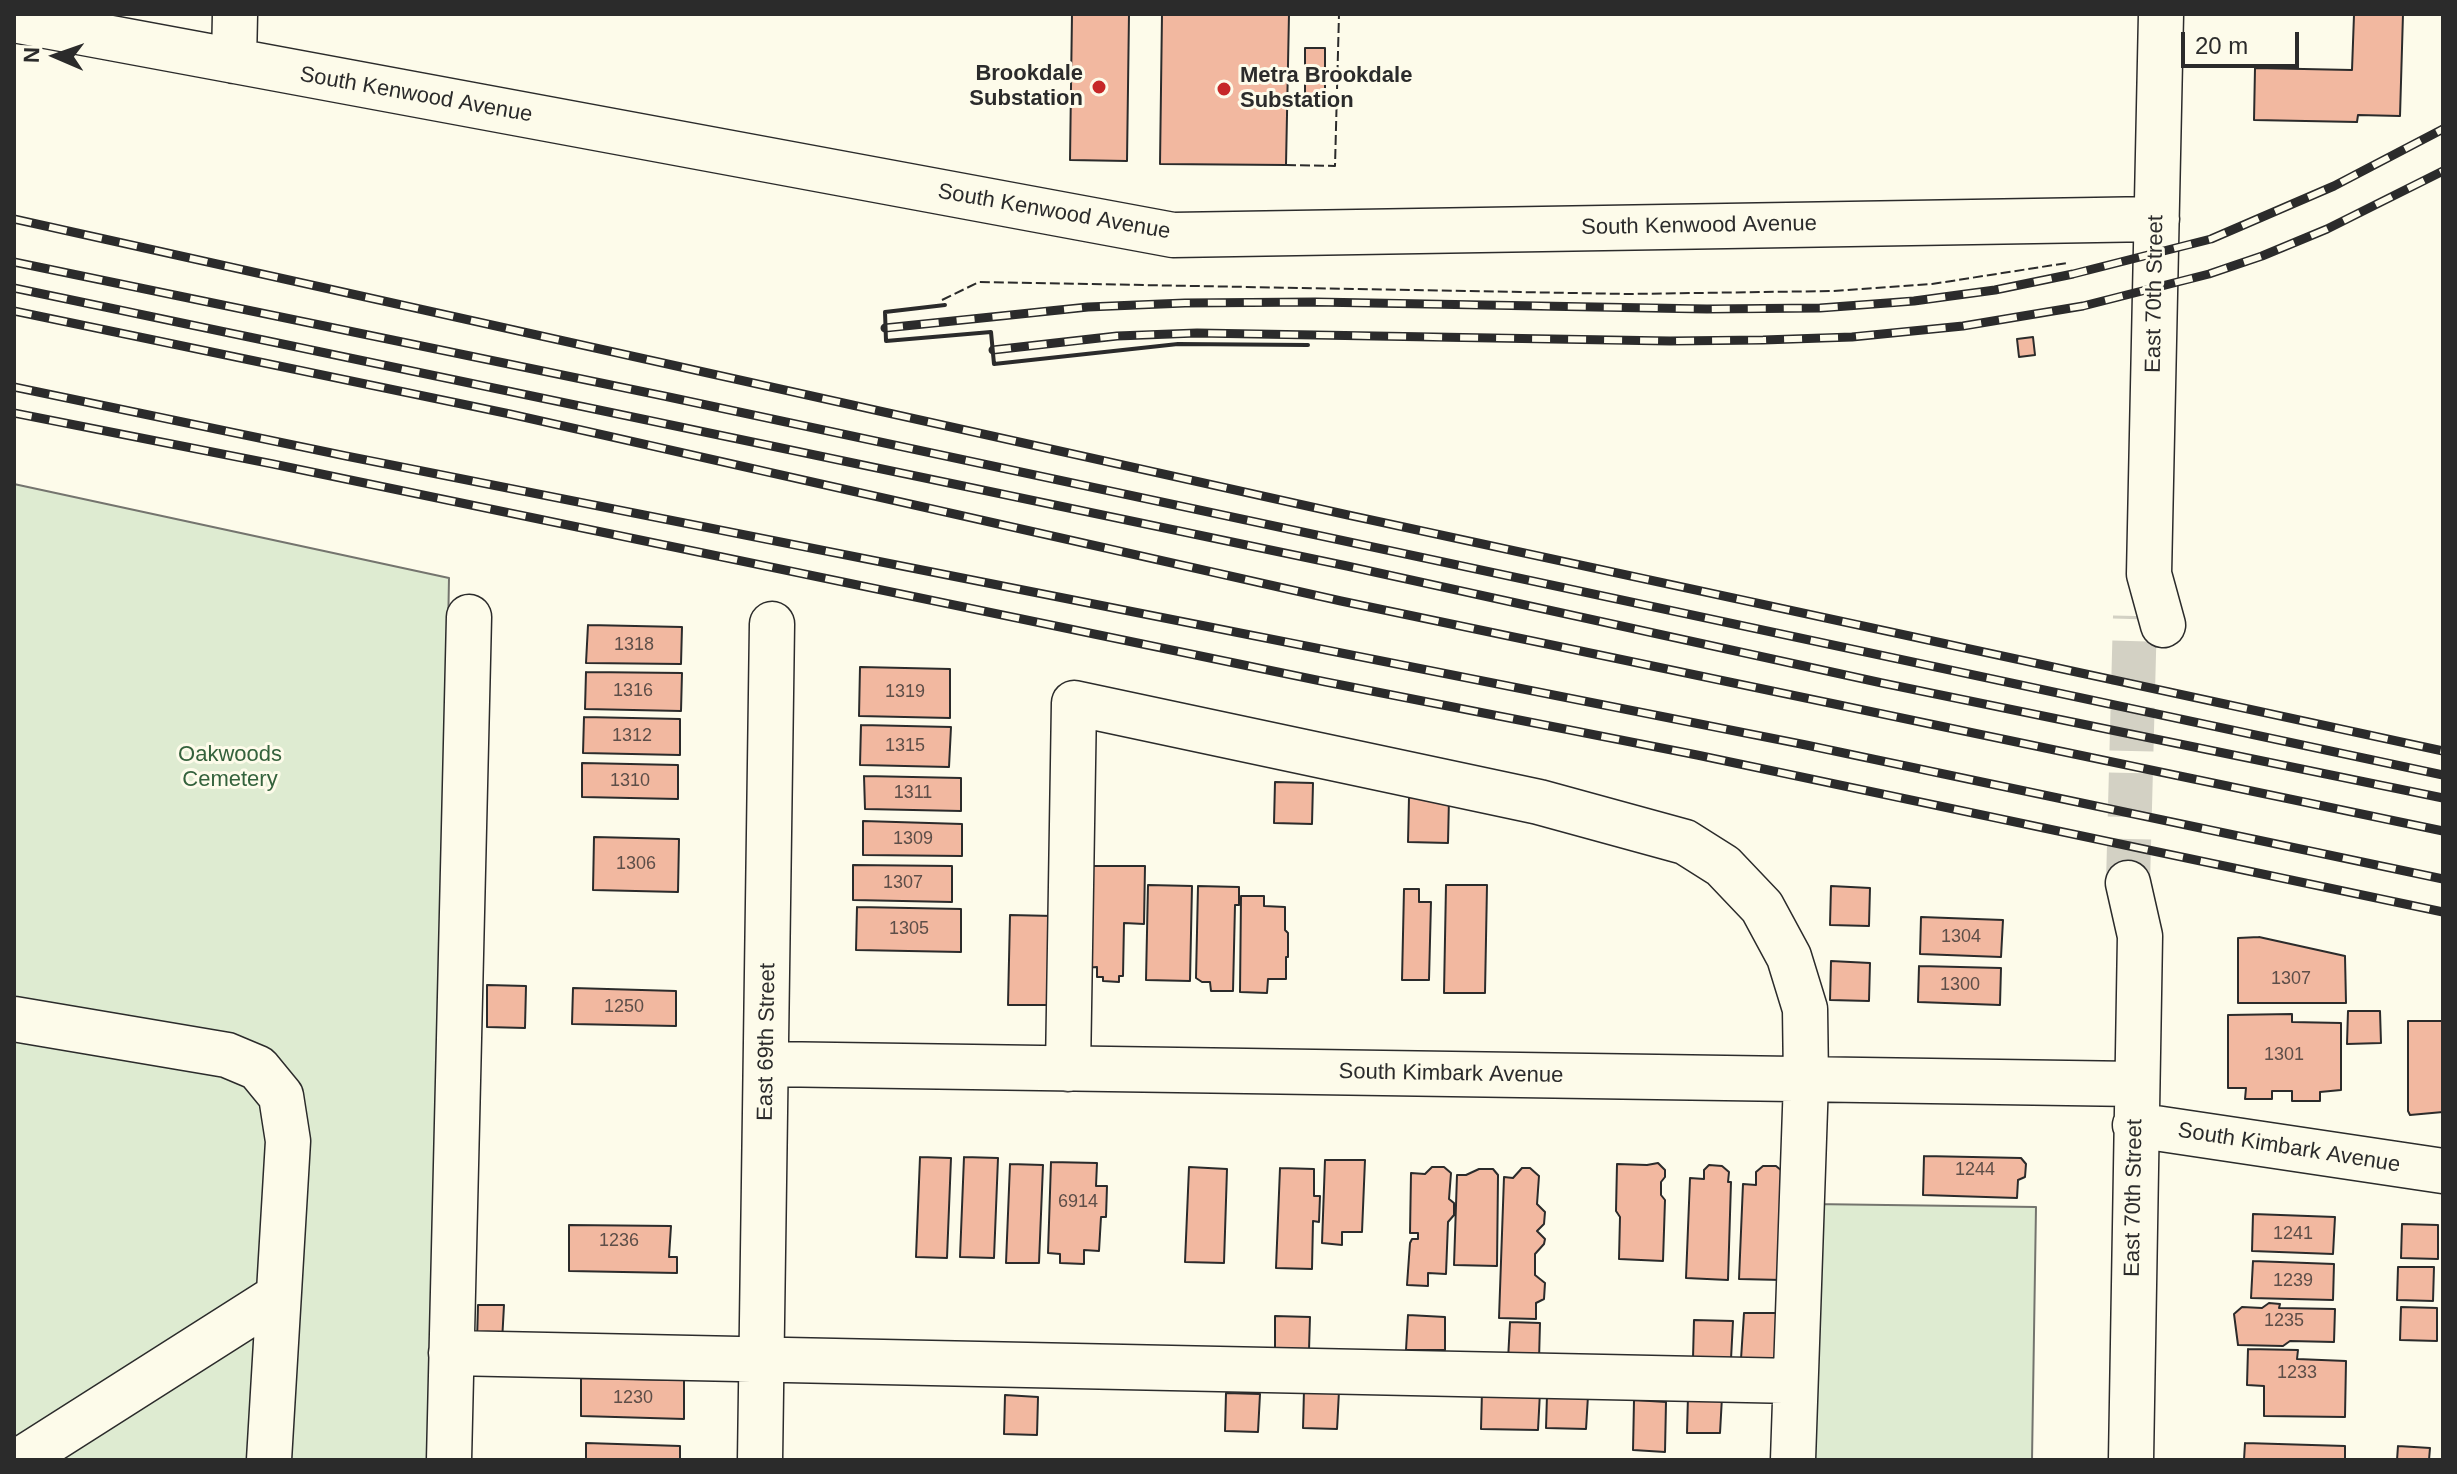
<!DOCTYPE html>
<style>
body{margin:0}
#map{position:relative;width:2457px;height:1474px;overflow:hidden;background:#fdfbea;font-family:Helvetica,sans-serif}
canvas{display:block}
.frame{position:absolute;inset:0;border:16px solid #2b2b2b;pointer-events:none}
.north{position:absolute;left:16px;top:16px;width:80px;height:80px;-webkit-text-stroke:6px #fdfbea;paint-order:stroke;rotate:272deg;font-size:22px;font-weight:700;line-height:32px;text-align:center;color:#2b2b2b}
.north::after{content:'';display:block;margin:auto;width:28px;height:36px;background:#2b2b2b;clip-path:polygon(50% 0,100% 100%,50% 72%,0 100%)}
.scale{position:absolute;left:2181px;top:32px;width:118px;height:36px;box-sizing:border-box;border:4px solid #2b2b2b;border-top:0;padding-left:10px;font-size:24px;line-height:28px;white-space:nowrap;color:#2b2b2b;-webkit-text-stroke:6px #fdfbea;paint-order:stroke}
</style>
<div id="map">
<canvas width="2457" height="1474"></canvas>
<div class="frame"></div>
<div class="north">N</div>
<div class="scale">20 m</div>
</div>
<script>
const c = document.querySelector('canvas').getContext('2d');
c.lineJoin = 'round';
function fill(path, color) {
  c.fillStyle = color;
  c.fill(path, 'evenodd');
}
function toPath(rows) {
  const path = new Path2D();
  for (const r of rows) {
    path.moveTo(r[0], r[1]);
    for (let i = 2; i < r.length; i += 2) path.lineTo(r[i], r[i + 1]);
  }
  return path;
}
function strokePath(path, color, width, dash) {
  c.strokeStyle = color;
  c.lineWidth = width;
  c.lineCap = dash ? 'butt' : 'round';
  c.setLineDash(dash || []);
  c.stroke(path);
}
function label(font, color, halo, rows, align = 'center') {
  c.font = font + ' Helvetica,sans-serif';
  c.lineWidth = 6;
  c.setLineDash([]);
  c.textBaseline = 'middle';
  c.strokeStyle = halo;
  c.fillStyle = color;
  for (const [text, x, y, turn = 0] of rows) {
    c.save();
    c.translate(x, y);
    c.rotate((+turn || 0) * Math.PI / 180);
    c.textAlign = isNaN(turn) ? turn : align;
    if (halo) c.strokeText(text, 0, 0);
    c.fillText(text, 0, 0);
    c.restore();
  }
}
const green = toPath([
 [14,484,449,578,433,1460,14,1460,14,484],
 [1812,1204,2036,1207,2032,1460,1806,1460,1812,1204]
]);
fill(green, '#deebd1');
strokePath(green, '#74746e', 2);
const building = toPath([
 [1072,14,1129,14,1127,161,1070,160,1072,14],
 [1162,14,1289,14,1286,165,1160,164,1162,14],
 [2337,14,2403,14,2400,116,2358,115,2357,122,2254,120,2255,68,2352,70,2354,15,2337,14],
 [1305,48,1325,48,1325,99,1305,98,1305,48],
 [2033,337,2035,355,2019,357,2017,339,2033,337],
 [588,625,682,627,681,664,586,663,588,625],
 [860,667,950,669,950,718,859,716,860,667],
 [586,672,682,673,681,711,585,709,586,672],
 [584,717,680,719,680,755,583,753,584,717],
 [861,725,951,727,949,767,860,765,861,725],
 [582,763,678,765,678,799,582,797,582,763],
 [864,776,961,778,961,811,865,809,864,776],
 [1275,782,1313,783,1312,824,1274,823,1275,782],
 [1409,797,1449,798,1448,843,1408,842,1409,797],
 [863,821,962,824,962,856,863,855,863,821],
 [594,837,679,839,678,892,593,890,594,837],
 [853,865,952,866,952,902,853,900,853,865],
 [1086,866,1145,866,1144,924,1124,923,1123,976,1119,976,1119,982,1103,981,1103,977,1097,977,1097,967,1083,968,1086,866],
 [1148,885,1192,886,1190,981,1146,980,1148,885],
 [1446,885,1487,885,1485,993,1444,993,1446,885],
 [1198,886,1239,887,1239,905,1235,905,1233,991,1211,991,1210,982,1202,982,1196,978,1198,886],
 [1831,886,1870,888,1869,926,1830,925,1831,886],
 [1404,889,1419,889,1419,902,1431,902,1429,980,1402,980,1404,889],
 [1241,896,1264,896,1264,906,1285,907,1285,930,1288,933,1288,957,1286,957,1286,979,1268,979,1267,993,1240,992,1241,896],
 [857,907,961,909,961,952,856,950,857,907],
 [1010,915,1053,916,1051,1005,1008,1005,1010,915],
 [1921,917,2003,920,2001,957,1920,954,1921,917],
 [2259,937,2345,956,2346,1003,2238,1003,2238,938,2259,937],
 [1831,961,1870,963,1869,1001,1830,1000,1831,961],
 [1919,966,2001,968,2000,1005,1918,1002,1919,966],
 [487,985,526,986,525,1028,487,1027,487,985],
 [573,988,676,991,676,1026,572,1024,573,988],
 [2348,1011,2380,1011,2381,1043,2347,1044,2348,1011],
 [2292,1014,2292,1022,2341,1023,2341,1090,2320,1092,2320,1101,2292,1101,2292,1091,2272,1091,2272,1099,2245,1099,2246,1088,2228,1088,2228,1015,2292,1014],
 [2408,1021,2443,1021,2443,1112,2410,1115,2408,1111,2408,1021],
 [1924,1156,2021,1158,2026,1164,2025,1177,2018,1180,2017,1198,1923,1195,1924,1156],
 [920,1157,951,1158,947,1258,916,1257,920,1157],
 [964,1157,998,1158,994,1258,960,1257,964,1157],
 [1325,1160,1365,1160,1362,1232,1342,1232,1342,1245,1322,1243,1325,1160],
 [1051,1162,1097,1163,1096,1186,1107,1186,1106,1217,1101,1217,1099,1251,1084,1250,1084,1264,1060,1263,1060,1254,1048,1253,1051,1162],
 [1010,1164,1043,1165,1039,1263,1006,1263,1010,1164],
 [1617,1164,1647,1165,1658,1163,1665,1170,1665,1177,1661,1182,1661,1195,1665,1200,1663,1261,1619,1259,1620,1217,1616,1211,1617,1164],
 [1709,1165,1722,1166,1729,1172,1728,1182,1731,1182,1728,1280,1686,1278,1690,1178,1704,1179,1704,1170,1709,1165],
 [1763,1166,1776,1166,1782,1171,1782,1280,1739,1279,1743,1184,1756,1185,1756,1172,1763,1166],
 [1189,1167,1227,1169,1224,1263,1185,1262,1189,1167],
 [1432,1167,1444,1167,1451,1173,1449,1199,1454,1203,1454,1215,1448,1222,1446,1274,1428,1273,1428,1286,1407,1285,1410,1243,1412,1239,1418,1239,1418,1233,1410,1233,1411,1173,1425,1174,1432,1167],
 [1280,1168,1314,1169,1314,1196,1320,1196,1319,1222,1313,1221,1312,1269,1276,1268,1280,1168],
 [1522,1168,1530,1168,1539,1176,1537,1204,1545,1212,1544,1224,1537,1231,1545,1239,1544,1244,1535,1254,1535,1275,1545,1283,1544,1299,1536,1303,1536,1319,1499,1318,1504,1177,1513,1178,1522,1168],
 [1479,1169,1493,1169,1498,1175,1497,1266,1454,1265,1457,1175,1466,1175,1479,1169],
 [2253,1214,2335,1217,2333,1254,2252,1251,2253,1214],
 [2402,1224,2438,1225,2438,1259,2401,1258,2402,1224],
 [569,1225,671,1226,669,1257,677,1257,677,1273,569,1271,569,1225],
 [2253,1261,2334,1264,2333,1300,2251,1298,2253,1261],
 [2398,1267,2434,1267,2433,1301,2397,1300,2398,1267],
 [2269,1303,2280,1304,2279,1308,2335,1309,2334,1342,2290,1341,2283,1346,2238,1345,2234,1314,2242,1307,2262,1308,2269,1303],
 [478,1305,504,1305,502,1342,477,1341,478,1305],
 [2401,1307,2437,1308,2437,1341,2400,1340,2401,1307],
 [1744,1313,1778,1313,1776,1359,1741,1359,1744,1313],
 [1408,1315,1445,1317,1445,1350,1406,1350,1408,1315],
 [1275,1316,1310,1317,1309,1350,1275,1348,1275,1316],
 [1694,1320,1733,1321,1731,1359,1693,1358,1694,1320],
 [1510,1322,1540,1323,1539,1360,1508,1360,1510,1322],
 [2248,1349,2298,1350,2297,1359,2346,1361,2345,1417,2264,1416,2264,1386,2247,1385,2248,1349],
 [581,1378,684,1380,684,1419,581,1416,581,1378],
 [1304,1390,1339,1391,1337,1429,1303,1428,1304,1390],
 [1482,1391,1540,1392,1538,1430,1481,1429,1482,1391],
 [1226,1393,1260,1394,1258,1432,1225,1431,1226,1393],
 [1005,1395,1038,1397,1037,1435,1004,1434,1005,1395],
 [1547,1395,1588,1396,1586,1429,1546,1428,1547,1395],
 [1688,1396,1722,1397,1720,1433,1687,1433,1688,1396],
 [1634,1400,1666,1402,1665,1452,1633,1450,1634,1400],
 [586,1443,680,1446,680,1460,586,1460,586,1443],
 [2245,1443,2345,1446,2345,1460,2244,1460,2245,1443],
 [2398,1446,2430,1448,2429,1460,2397,1460,2398,1446]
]);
fill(building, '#f2b8a0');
strokePath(building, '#2b2b2b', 2);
strokePath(toPath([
 [2128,883,2135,616]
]), '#d3d1c4', 44, [44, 22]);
const minor = toPath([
 [2161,14,2149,574,2163,625],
 [14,20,1173,235,2157,219],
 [234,61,235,14],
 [2128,883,2140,936,2131,1460],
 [14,1019,227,1055,258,1068,281,1096,288,1141,269,1460],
 [767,1064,2136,1084],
 [1068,1069,1074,703,1539,802,1685,842,1723,866,1762,907,1789,957,1805,1009,1806,1080,1793,1460],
 [2135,1125,2443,1171],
 [451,1353,1795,1381],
 [20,1460,278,1296],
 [449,1460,469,617],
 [760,1460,772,624]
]);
strokePath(minor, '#2b2b2b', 47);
strokePath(minor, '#fdfbea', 44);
const rail = toPath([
 [14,219,1348,515,2443,751],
 [14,262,664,396,2443,775],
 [14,288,1347,566,1882,683,2443,798],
 [14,311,510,414,1341,601,2443,831],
 [885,328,1088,307,1185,303,1315,302,1707,309,1820,308,1914,301,1995,290,2073,274,2211,239,2334,186,2443,129],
 [993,350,1117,336,1197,333,1670,341,1763,340,1852,337,1963,326,2083,306,2209,274,2262,256,2327,229,2443,171],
 [14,387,346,456,1806,745,2443,879],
 [14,413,273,464,1326,682,1697,755,2443,912]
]);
strokePath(rail, '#2b2b2b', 9);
strokePath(rail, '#fdfbea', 6, [18]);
strokePath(toPath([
 [1286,165,1335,166,1339,14],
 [942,300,979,282,1627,294,1833,291,1932,284,2067,263]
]), '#2b2b2b', 2, [10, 4]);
strokePath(toPath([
 [945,305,885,312,886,341,991,332,994,364,1178,344,1308,345]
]), '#2b2b2b', 4);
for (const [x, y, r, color] of [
 [1099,87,8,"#c62828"],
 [1224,89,8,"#c62828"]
]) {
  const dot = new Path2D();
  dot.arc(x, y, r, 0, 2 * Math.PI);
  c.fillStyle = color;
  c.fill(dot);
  strokePath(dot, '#fdfbea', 3);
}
label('18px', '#5d4e48', null, [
 ["1318",634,645],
 ["1316",633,691],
 ["1319",905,692],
 ["1312",632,736],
 ["1315",905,746],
 ["1310",630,781],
 ["1311",913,793],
 ["1309",913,839],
 ["1306",636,864],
 ["1307",903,883],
 ["1305",909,929],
 ["1304",1961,937],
 ["1307",2291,979],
 ["1300",1960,985],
 ["1250",624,1007],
 ["1301",2284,1055],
 ["1244",1975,1170],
 ["6914",1078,1202],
 ["1241",2293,1234],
 ["1236",619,1241],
 ["1239",2293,1281],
 ["1235",2284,1321],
 ["1233",2297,1373],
 ["1230",633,1398]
]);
label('bold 22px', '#2b2b2b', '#fdfbea', [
 ["Brookdale",1083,74],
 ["Substation",1083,99],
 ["Metra Brookdale",1240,76,"left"],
 ["Substation",1240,101,"left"]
], 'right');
label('22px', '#2b2b2b', '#fdfbea', [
 ["South Kenwood Avenue",416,95,10],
 ["South Kenwood Avenue",1054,212,10],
 ["South Kenwood Avenue",1699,226,-1],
 ["East 70th Street",2155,294,-89],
 ["East 69th Street",767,1042,-89],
 ["South Kimbark Avenue",1451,1074,1],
 ["South Kimbark Avenue",2289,1148,9],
 ["East 70th Street",2134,1198,-89]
]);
label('22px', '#34623c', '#fdfbea', [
 ["Oakwoods",230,755],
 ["Cemetery",230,780]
]);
</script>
